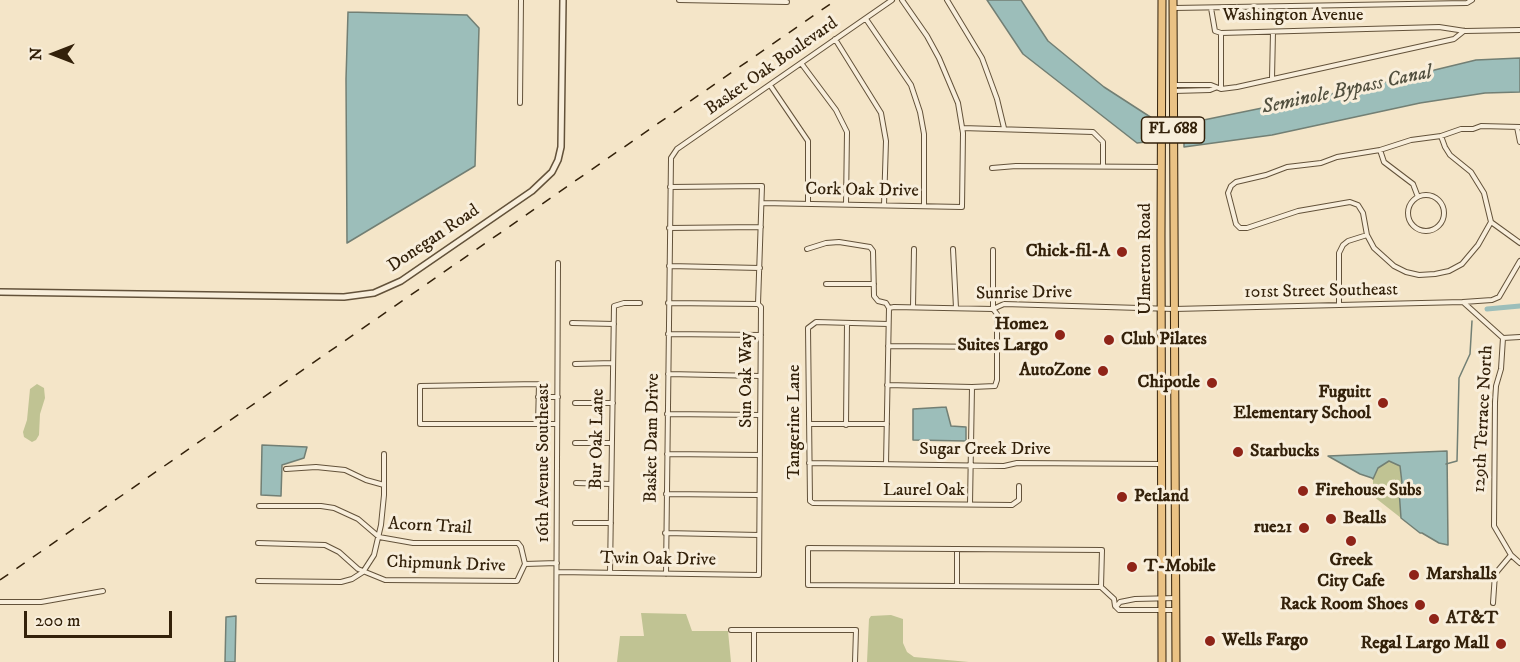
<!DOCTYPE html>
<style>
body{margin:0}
#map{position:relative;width:1520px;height:662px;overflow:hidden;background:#f4e5c8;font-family:"IM FELL DW Pica",serif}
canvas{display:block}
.north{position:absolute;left:24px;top:24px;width:60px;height:60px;-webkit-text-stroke:4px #f8eedb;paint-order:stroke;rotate:270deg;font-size:16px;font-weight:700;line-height:24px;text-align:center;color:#33210a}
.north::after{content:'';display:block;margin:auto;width:21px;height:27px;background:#33210a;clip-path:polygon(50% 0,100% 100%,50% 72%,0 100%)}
.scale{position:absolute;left:24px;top:611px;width:148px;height:27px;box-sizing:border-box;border:3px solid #33210a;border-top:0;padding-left:8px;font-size:18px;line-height:21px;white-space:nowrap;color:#33210a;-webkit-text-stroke:4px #f8eedb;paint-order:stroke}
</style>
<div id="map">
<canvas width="1520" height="662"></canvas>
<div class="north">N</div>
<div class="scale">200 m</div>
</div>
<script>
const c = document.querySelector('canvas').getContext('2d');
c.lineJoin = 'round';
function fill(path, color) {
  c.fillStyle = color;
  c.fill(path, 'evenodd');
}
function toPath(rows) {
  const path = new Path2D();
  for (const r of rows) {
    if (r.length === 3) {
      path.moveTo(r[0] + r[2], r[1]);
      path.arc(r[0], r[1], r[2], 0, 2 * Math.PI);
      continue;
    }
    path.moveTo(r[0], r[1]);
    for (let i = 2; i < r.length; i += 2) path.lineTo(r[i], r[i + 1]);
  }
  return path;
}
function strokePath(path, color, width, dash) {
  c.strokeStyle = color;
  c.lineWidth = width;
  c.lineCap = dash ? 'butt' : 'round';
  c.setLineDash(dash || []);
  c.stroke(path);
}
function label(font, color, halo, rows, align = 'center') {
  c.font = font + ' "IM FELL DW Pica",serif';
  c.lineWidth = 6;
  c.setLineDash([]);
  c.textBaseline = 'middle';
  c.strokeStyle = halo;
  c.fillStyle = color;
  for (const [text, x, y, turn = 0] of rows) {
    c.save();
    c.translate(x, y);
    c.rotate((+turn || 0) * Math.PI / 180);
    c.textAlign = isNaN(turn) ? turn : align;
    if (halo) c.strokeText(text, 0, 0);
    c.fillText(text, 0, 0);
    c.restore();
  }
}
fill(toPath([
 [37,384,44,388,45,398,40,414,39,435,36,440,32,442,24,437,23,432,27,420,30,389],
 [1389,461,1400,466,1402,483,1399,490,1401,518,1373,496,1373,479,1378,468],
 [641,613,686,614,692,631,728,631,731,662,617,662,620,636,644,636],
 [891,615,903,619,903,643,907,652,914,657,969,662,867,662,869,619,871,616]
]), '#c0c393');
const water = toPath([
 [987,0,1021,0,1048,41,1104,87,1155,120,1155,141,1137,143,1023,54,987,0],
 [348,12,467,15,479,28,475,166,347,243,346,79,348,12],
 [1520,58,1520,92,1485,93,1420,103,1272,135,1184,147,1184,124,1360,88,1476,60,1520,58],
 [946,407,951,426,966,427,966,441,913,440,913,409,946,407],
 [262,445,307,447,304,458,282,465,281,496,261,495,262,445],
 [1447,451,1448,545,1439,543,1422,533,1420,533,1401,518,1399,490,1402,483,1400,466,1389,461,1378,468,1373,479,1372,478,1360,474,1328,456,1447,451],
 [236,616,235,662,225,662,226,617,236,616]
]);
fill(water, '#9cbeba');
strokePath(water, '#727f74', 1.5);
strokePath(toPath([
 [1446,464,1457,461,1459,378,1470,354,1472,321]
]), '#727f74', 1.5);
strokePath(toPath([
 [1487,309,1520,306]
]), '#9cbeba', 5);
const minor = toPath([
 [679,0,787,2],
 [947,0,982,58,997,99,1004,128],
 [1174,8,1467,3,1472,0],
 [1211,8,1215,31,1221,33,1439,27,1465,31,1520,30],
 [866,19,911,85,920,112,924,134,924,206],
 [1221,33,1221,89],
 [835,39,881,113,886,141,884,205],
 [801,63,836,110,847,132,846,204],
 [1272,78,1273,32],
 [770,85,808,141,808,204],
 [1174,85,1211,85,1221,89,1237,87,1454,39,1464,31],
 [1174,91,1210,90,1215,88],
 [520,103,521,0],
 [1517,127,1520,142],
 [962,128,1093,132,1103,142,1103,166],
 [1380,150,1384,162,1413,184,1418,197],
 [992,168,1016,166,1161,167],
 [1426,213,18],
 [762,203,962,207,963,133,958,103,939,58,927,36,902,0],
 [1491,222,1520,243],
 [669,228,761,227],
 [1367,235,1363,213,1358,205,1350,202,1298,211,1247,228,1240,228,1236,224,1228,193,1231,186,1236,182,1266,175,1287,167,1321,163,1337,157,1380,150,1411,140,1441,136,1461,129,1473,129,1481,126,1520,127],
 [807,249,826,243,839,242,870,247,873,251,874,296,878,301,886,303,889,308],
 [953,249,956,308],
 [669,266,760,268],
 [826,284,874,284],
 [1463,302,1492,300,1499,297,1520,261],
 [668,303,758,304],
 [1339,305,1339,253,1343,245,1348,241,1367,235,1374,248,1394,266,1406,272,1419,275,1435,274,1449,271,1462,264,1478,245,1491,222,1484,193,1471,172,1450,155,1445,147,1441,136],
 [913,307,914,249],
 [889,308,894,307,993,309,1004,304,1174,309,1463,302,1503,338,1501,369,1496,386,1495,402,1494,526,1511,555,1520,563],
 [572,323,614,324],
 [888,324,816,322,808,328,810,501,813,503,1012,505,1019,500,1019,486],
 [668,334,761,335],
 [1503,338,1520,337],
 [888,346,997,347],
 [575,364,613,363],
 [668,374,760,376],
 [539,384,538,424,420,424,420,386,539,384],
 [887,385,972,387,995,386,997,380,997,314,993,309,993,250],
 [538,397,558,397],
 [575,403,613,403],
 [667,414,760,415],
 [538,424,557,424],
 [809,424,887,424],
 [846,425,847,323],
 [575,443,612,443],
 [667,454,760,455],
 [809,463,1004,466,1017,463,1161,464],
 [886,464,889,308],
 [286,469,316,467,345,470,366,480,384,485],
 [576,483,611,484],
 [666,494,759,495],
 [970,504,972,387],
 [259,506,321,506,334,508,358,519,379,537,413,543,518,543,521,547,525,564,557,563],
 [575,523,611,523],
 [665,533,759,535],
 [258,543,325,545,339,552,358,569,385,580,517,581,525,564],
 [808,548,1102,550,1101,587,808,585,808,548],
 [957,549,957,586],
 [557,572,759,575,761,307,758,304,762,186,670,187],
 [610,573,614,306,624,303,640,303],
 [666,574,671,158,677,149,892,0],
 [258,581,341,582,352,579,363,572,374,555,381,525,384,495,384,454],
 [1101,587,1114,599,1115,606],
 [0,602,41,602,103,591],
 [1493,603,1495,574,1511,555],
 [1116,607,1120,602,1135,599,1176,598],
 [1116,607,1119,610,1177,610],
 [731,630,856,630,855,662],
 [754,631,754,662],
 [556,662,558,263]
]);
const tertiary = toPath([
 [0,292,344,297,374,293,401,281,532,191,552,172,558,160,561,147,563,0]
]);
const primary = toPath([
 [1173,0,1176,662],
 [1162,662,1161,235,1162,0]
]);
strokePath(minor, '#63523a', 6);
strokePath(tertiary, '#63523a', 8);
strokePath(primary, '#33210a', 9);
strokePath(minor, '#f8eedb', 4);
strokePath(tertiary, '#f8eedb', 5);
strokePath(primary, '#eac284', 7);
strokePath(toPath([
 [0,580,836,0]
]), '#33210a', 1.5, [10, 10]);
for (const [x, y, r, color] of [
 [1122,252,6,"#8f2418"],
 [1060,335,6,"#8f2418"],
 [1109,340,6,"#8f2418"],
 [1103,371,6,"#8f2418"],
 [1212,383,6,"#8f2418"],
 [1383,403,6,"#8f2418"],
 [1238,452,6,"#8f2418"],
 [1303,491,6,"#8f2418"],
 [1122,497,6,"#8f2418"],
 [1331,519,6,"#8f2418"],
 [1304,528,6,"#8f2418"],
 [1351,541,6,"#8f2418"],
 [1132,567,6,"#8f2418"],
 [1414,575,6,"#8f2418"],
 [1420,605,6,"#8f2418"],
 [1434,619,6,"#8f2418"],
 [1210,641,6,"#8f2418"],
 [1501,644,6,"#8f2418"]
]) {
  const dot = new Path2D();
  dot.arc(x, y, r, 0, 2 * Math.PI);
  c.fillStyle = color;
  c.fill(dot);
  strokePath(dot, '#f8eedb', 2);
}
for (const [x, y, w] of [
 [1173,130,63]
]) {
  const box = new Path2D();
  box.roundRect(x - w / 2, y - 13, w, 26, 4.5);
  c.fillStyle = '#f8eedb';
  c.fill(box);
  strokePath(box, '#33210a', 1.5);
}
label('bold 16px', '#33210a', null, [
 ["FL 688",1173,130]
]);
label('18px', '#33210a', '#f8eedb', [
 ["Washington Avenue",1293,16],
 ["Basket Oak Boulevard",772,67,-35],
 ["Cork Oak Drive",862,191,1],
 ["Donegan Road",434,239,-34],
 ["Ulmerton Road",1146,259,-90],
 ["101st Street Southeast",1321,292,-1],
 ["Sunrise Drive",1024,294,-1],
 ["Sun Oak Way",747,380,-90],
 ["129th Terrace North",1484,419,-87],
 ["Tangerine Lane",795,422,-90],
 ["Basket Dam Drive",653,438,-89],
 ["Bur Oak Lane",598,439,-89],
 ["Sugar Creek Drive",985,450],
 ["16th Avenue Southeast",544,463,-90],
 ["Laurel Oak",924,491],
 ["Acorn Trail",430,527,3],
 ["Twin Oak Drive",658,560,1],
 ["Chipmunk Drive",446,565,2]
]);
label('bold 18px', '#33210a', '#f8eedb', [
 ["Chick-fil-A",1110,252,"right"],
 ["Home2",1048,325,"right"],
 ["Suites Largo",1048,346,"right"],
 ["Club Pilates",1121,340],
 ["AutoZone",1091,371,"right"],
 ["Chipotle",1200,383,"right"],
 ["Fuguitt",1371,393,"right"],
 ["Elementary School",1371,414,"right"],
 ["Starbucks",1250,452],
 ["Firehouse Subs",1315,491],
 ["Petland",1134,497],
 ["Bealls",1343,519],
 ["rue21",1292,528,"right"],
 ["Greek",1351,561,"center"],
 ["City Cafe",1351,582,"center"],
 ["T-Mobile",1144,567],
 ["Marshalls",1426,575],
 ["Rack Room Shoes",1408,605,"right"],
 ["AT&T",1446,619],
 ["Wells Fargo",1222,641],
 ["Regal Largo Mall",1489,644,"right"]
], 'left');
label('italic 20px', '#52503f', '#f8eedb', [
 ["Seminole Bypass Canal",1347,91,-12]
]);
</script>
